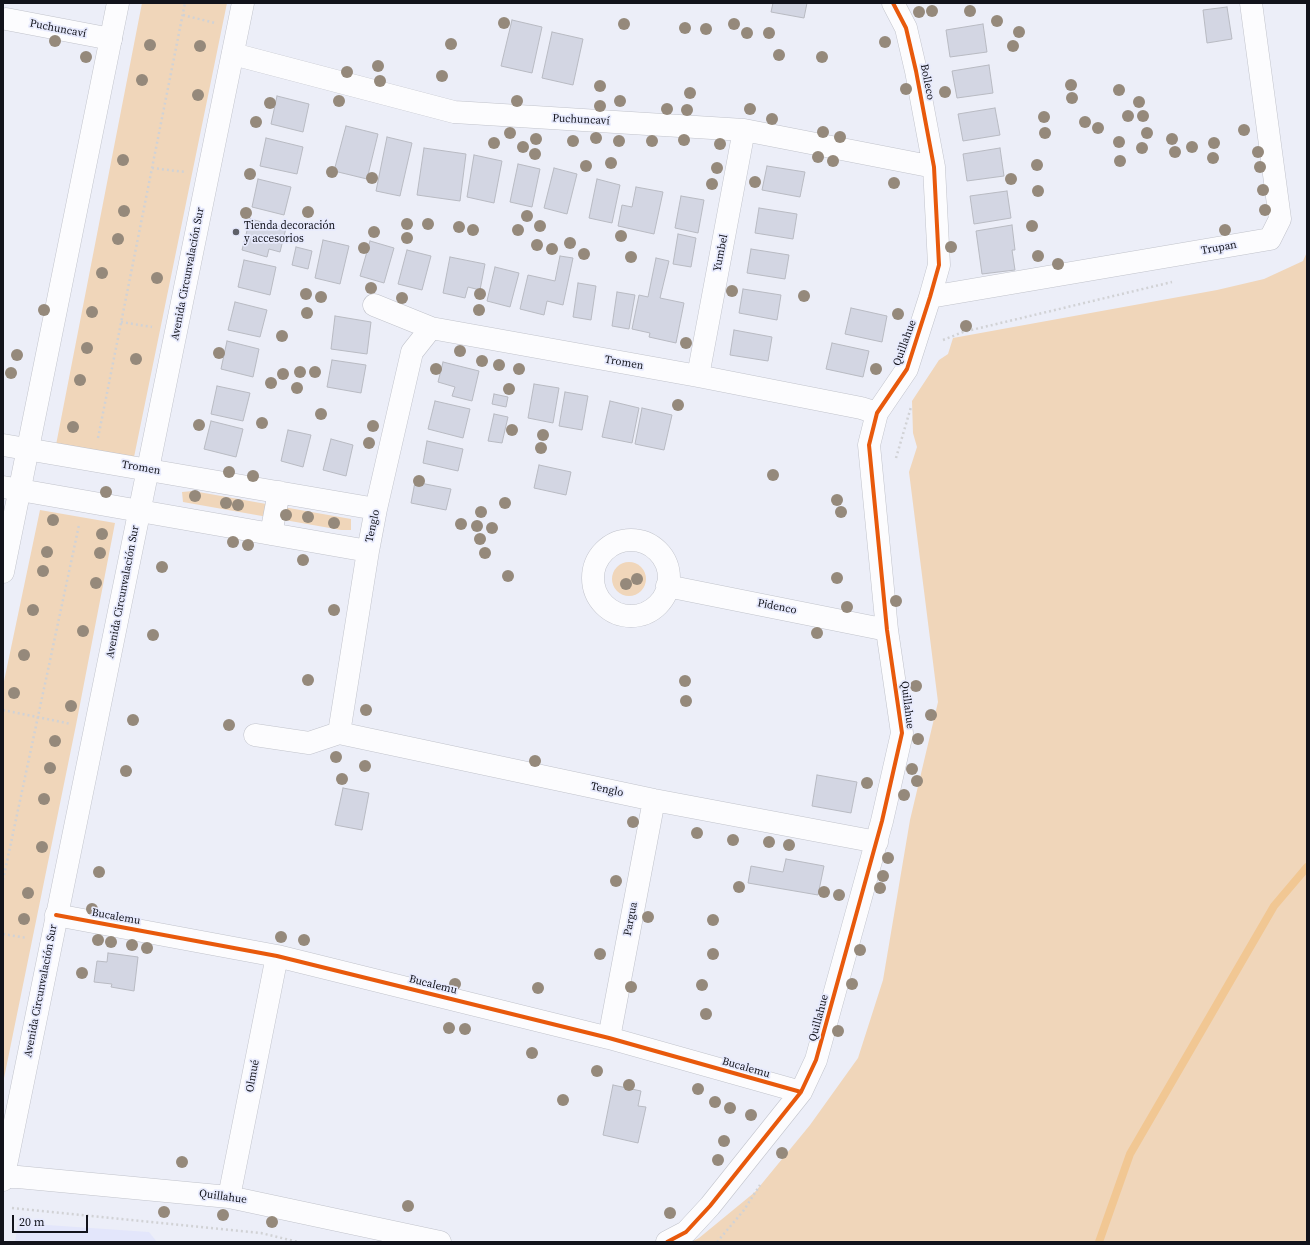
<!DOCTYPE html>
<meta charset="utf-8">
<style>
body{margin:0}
#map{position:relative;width:1310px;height:1245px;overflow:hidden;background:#eceef8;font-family:"Source Serif 4",serif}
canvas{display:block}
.frame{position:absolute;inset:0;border:4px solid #12131b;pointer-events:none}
.scale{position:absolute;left:12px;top:1215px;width:76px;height:18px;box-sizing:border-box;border:2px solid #12131b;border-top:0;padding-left:5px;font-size:12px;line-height:14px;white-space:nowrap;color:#12131b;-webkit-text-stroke:3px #e7eafd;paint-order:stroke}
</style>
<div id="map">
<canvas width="1310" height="1245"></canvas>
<div class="frame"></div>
<div class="scale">20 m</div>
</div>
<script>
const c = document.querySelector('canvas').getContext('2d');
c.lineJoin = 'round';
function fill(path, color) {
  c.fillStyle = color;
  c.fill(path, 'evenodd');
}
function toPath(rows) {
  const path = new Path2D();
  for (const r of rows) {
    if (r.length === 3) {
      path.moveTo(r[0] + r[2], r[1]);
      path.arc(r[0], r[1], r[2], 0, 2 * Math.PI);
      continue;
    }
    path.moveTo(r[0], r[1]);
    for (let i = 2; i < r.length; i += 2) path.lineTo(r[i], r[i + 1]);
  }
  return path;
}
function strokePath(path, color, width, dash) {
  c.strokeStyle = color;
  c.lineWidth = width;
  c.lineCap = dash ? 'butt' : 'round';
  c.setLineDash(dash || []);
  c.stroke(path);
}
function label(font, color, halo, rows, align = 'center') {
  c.font = font + ' "Source Serif 4",serif';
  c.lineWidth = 3.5;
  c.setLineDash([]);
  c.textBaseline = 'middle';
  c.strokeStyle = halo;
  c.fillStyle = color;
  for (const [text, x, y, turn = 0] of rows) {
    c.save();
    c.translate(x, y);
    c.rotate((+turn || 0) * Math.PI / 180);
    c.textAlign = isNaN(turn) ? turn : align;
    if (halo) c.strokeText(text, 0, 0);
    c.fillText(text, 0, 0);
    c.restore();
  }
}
fill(toPath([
 [18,1223,149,1232,157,1242,15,1242]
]), '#e3e6fb');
fill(toPath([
 [142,3,227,3,133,462,55,450],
 [1307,252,1307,1242,691,1242,699,1238,755,1192,810,1125,858,1058,883,980,910,820,938,702,909,472,917,447,913,433,912,401,939,360,948,354,953,338,1217,290,1264,279,1303,261],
 [193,491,351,519,351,530,341,530,183,502,182,492],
 [40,510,115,523,76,725,3,1083,3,686],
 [629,579,17]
]), '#f0d6ba');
strokePath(toPath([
 [1099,1242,1130,1154,1274,906,1307,867]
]), '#f1c793', 8);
const building = toPath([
 [773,3,807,3,804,18,771,12,773,3],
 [1227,7,1232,39,1207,43,1203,10,1227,7],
 [512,20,542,27,532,73,501,66,512,20],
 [983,24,987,52,950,57,946,30,983,24],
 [552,32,583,39,573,85,542,78,552,32],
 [989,65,993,93,957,98,952,71,989,65],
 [277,96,309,104,303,132,271,124,277,96],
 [995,108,1000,135,963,141,958,114,995,108],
 [346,126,378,134,367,179,334,171,346,126],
 [387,137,412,143,400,196,376,191,387,137],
 [266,138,303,147,297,174,260,166,266,138],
 [424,148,466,154,460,201,417,195,424,148],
 [1000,148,1004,176,967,181,963,154,1000,148],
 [474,155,502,161,494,203,467,197,474,155],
 [518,164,540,169,532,207,510,202,518,164],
 [767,166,805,172,800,197,762,190,767,166],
 [554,168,577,174,567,214,544,208,554,168],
 [258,179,291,187,284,215,252,207,258,179],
 [597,179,620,185,612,223,589,218,597,179],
 [636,187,663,192,654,234,618,226,622,205,632,207,636,187],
 [1007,191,1011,218,974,224,970,196,1007,191],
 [681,196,704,200,698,233,675,228,681,196],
 [759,208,797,214,793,239,755,233,759,208],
 [250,219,286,228,280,252,269,249,267,257,242,250,250,219],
 [1012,225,1015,250,1012,250,1015,270,982,274,976,231,1012,225],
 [678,234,696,238,691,267,673,264,678,234],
 [323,240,349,246,340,284,315,278,323,240],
 [370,241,394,248,384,283,360,276,370,241],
 [296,247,312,251,308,269,292,265,296,247],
 [751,249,789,255,785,279,747,273,751,249],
 [407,250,431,256,422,290,398,284,407,250],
 [560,256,573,258,563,305,547,301,544,315,520,309,528,275,555,281,560,256],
 [450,257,485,264,480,290,468,287,465,298,443,293,450,257],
 [656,258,669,261,660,298,684,303,676,343,649,337,650,333,632,329,639,295,648,297,656,258],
 [244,260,276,267,270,295,238,287,244,260],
 [495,267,519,273,510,307,487,301,495,267],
 [578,283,596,286,591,320,573,317,578,283],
 [743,289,781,295,777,320,739,313,743,289],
 [617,292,635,295,629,329,612,326,617,292],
 [235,302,267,310,260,337,228,330,235,302],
 [851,308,887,316,882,342,845,334,851,308],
 [335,316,371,322,367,354,331,349,335,316],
 [734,330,772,337,768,361,730,355,734,330],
 [227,341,259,349,253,377,221,369,227,341],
 [832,343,869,351,863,377,826,369,832,343],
 [332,360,366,365,361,393,327,387,332,360],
 [443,362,479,371,472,401,452,396,455,387,438,382,443,362],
 [534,384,559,388,553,423,528,418,534,384],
 [217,386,250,393,243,421,211,414,217,386],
 [565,392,588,396,582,430,559,426,565,392],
 [494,394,508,397,506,407,492,404,494,394],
 [435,401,470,409,463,438,428,429,435,401],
 [610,401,639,408,632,443,602,437,610,401],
 [642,408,672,415,664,450,635,444,642,408],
 [494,414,508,417,502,443,488,441,494,414],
 [211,421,243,429,236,457,204,449,211,421],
 [288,430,311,435,303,467,281,461,288,430],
 [331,439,353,445,346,476,323,470,331,439],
 [427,441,463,449,458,471,423,463,427,441],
 [539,465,571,472,566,495,534,488,539,465],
 [415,482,451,489,446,510,411,503,415,482],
 [817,775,857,782,851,813,812,806,817,775],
 [343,788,369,793,362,830,335,825,343,788],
 [786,859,824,866,818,895,748,883,751,866,783,872,786,859],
 [108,953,138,957,134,991,111,987,112,984,94,982,97,961,107,962,108,953],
 [613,1085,641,1091,638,1106,646,1107,638,1143,603,1135,613,1085]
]);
fill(building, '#d3d6e3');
strokePath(building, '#b8bac2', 1);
const minor = toPath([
 [6,19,111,39],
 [233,54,454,112,744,130,934,167],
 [930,297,1270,239,1280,219,1251,3],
 [374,305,431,328,698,376,861,408,877,413],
 [698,376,744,130],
 [3,445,376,509],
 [3,487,368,551],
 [271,534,279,492],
 [631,578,38],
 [667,586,887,630],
 [339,733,368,551,376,509,412,352,431,328],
 [255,735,309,743,339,733,654,800,877,842],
 [56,915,277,956,609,1038,801,1092],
 [609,1038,654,800],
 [3,1177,18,1177,229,1197,440,1242],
 [229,1197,277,956],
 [667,1242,686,1232,710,1206,801,1092,816,1060,882,821,902,733,887,630,869,445,877,413,907,369,930,297,939,265,934,167,916,71,906,28,893,3]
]);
const major = toPath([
 [3,572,118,3],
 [3,1180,243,3]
]);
strokePath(minor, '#c1c3cb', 23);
strokePath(major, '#c1c3cb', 23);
strokePath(toPath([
 [183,15,215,23],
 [152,168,185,172],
 [121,322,152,327],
 [943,340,963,332,1172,282],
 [98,438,185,3],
 [896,458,911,407],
 [3,710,71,724],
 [3,880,79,525],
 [3,934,27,938],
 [12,1208,261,1233,298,1242],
 [717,1242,744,1210,760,1185]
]), '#d1d2d5', 2.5, [2, 3]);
strokePath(minor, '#fcfcfe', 22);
strokePath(major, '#fcfcfe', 22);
strokePath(toPath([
 [56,915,277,956,609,1038,801,1092],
 [667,1242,686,1232,710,1206,801,1092,816,1060,882,821,902,733,887,630,869,445,877,413,907,369,930,297,939,265,934,167,916,71,906,28,893,3]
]), '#e8590c', 4);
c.fillStyle = '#95897b';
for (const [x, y] of [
 [932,11],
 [970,11],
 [919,12],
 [997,21],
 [504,23],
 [624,24],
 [734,24],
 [685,28],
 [706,29],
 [1019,32],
 [747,33],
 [769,33],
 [55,41],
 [885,42],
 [451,44],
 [150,45],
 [200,46],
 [1013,46],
 [779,55],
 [86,57],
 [822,57],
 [378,66],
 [347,72],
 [442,76],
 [142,80],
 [380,81],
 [1071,85],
 [600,86],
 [906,89],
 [1119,90],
 [945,92],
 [690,93],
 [198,95],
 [1072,98],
 [339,101],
 [517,101],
 [620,101],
 [1139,102],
 [270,103],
 [600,106],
 [667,109],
 [750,109],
 [687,110],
 [1128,116],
 [1143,116],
 [1044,117],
 [772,119],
 [256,122],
 [1085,122],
 [1098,128],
 [1244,130],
 [823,132],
 [510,133],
 [1045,133],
 [1147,133],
 [840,137],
 [596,138],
 [536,139],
 [1172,139],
 [684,140],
 [573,141],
 [619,141],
 [652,141],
 [1119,142],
 [494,143],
 [1214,143],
 [720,144],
 [523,147],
 [1192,147],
 [1142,148],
 [1175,152],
 [1258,152],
 [535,154],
 [818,157],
 [1213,158],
 [123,160],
 [833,161],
 [1120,161],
 [611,163],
 [1037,165],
 [586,166],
 [1260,167],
 [717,168],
 [332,172],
 [250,174],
 [372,178],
 [1011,179],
 [755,182],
 [894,183],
 [712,184],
 [1263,190],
 [1038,191],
 [1265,210],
 [124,211],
 [308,212],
 [246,213],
 [527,216],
 [407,224],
 [428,224],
 [540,226],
 [1032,226],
 [459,227],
 [473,230],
 [518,230],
 [1225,230],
 [374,232],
 [621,236],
 [407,238],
 [118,239],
 [570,243],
 [537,245],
 [951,247],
 [364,248],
 [552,249],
 [584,254],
 [1038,256],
 [631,257],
 [1058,264],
 [102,273],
 [157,278],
 [371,288],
 [732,291],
 [306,294],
 [480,294],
 [804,296],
 [321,297],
 [402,298],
 [44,310],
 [479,310],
 [92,312],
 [307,313],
 [898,314],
 [966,326],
 [282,336],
 [686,343],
 [87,348],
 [460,351],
 [219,353],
 [17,355],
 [136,359],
 [482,361],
 [499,365],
 [436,369],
 [519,369],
 [876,369],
 [300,372],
 [315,372],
 [11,373],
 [283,374],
 [80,380],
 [271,383],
 [297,388],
 [509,389],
 [678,405],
 [321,414],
 [262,423],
 [199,425],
 [373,426],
 [73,427],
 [512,430],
 [543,435],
 [369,443],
 [541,448],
 [229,472],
 [773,475],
 [253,476],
 [419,481],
 [106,492],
 [195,496],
 [837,500],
 [226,503],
 [505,503],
 [238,505],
 [481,512],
 [841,512],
 [286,515],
 [308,517],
 [53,520],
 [334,523],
 [461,524],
 [477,526],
 [492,528],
 [102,534],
 [480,539],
 [233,542],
 [248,545],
 [47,552],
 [100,553],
 [485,553],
 [303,560],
 [162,567],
 [43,571],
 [508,576],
 [837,578],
 [637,579],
 [96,583],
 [626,584],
 [896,601],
 [847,607],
 [33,610],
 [334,610],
 [83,631],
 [817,633],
 [153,635],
 [24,655],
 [308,680],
 [685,681],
 [916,686],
 [14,693],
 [686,701],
 [71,706],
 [366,710],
 [931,715],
 [133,720],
 [229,725],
 [918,739],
 [55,741],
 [336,757],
 [535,761],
 [365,766],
 [50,768],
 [912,769],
 [126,771],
 [342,779],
 [917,781],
 [867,783],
 [904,795],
 [44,799],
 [633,822],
 [697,833],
 [733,840],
 [769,842],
 [789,845],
 [42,847],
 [888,858],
 [99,872],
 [883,876],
 [616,881],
 [739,887],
 [880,888],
 [824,892],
 [28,893],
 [839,895],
 [92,909],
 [648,917],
 [24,919],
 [713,920],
 [281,937],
 [98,940],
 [304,940],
 [111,942],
 [132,945],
 [147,948],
 [860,950],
 [600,954],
 [713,954],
 [82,973],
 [455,984],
 [852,984],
 [702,985],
 [631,987],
 [538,988],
 [706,1014],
 [449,1028],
 [465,1029],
 [838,1031],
 [532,1053],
 [597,1071],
 [629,1085],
 [698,1089],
 [563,1100],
 [715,1102],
 [730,1108],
 [751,1115],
 [724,1141],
 [782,1153],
 [718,1160],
 [182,1162],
 [408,1206],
 [164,1212],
 [670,1213],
 [223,1215],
 [272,1222]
]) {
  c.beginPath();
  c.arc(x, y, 6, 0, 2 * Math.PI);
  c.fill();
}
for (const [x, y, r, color] of [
 [236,232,4,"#5e6068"]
]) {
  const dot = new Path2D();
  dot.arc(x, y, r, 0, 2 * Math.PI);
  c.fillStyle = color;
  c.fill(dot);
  strokePath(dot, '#e7eafd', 1.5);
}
label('11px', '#12131b', '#e7eafd', [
 ["Puchuncaví",58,29,11],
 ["Bolleco",927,82,79],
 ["Puchuncaví",581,120,3],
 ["Trupan",1219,248,-10],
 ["Yumbel",721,253,-79],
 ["Avenida Circunvalación Sur",188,274,-79],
 ["Quillahue",905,343,-70],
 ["Tromen",624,363,10],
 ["Tromen",141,468,10],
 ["Tenglo",373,526,-78],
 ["Avenida Circunvalación Sur",123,592,-79],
 ["Pidenco",777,607,11],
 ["Quillahue",907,705,83],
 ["Tenglo",607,790,12],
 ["Bucalemu",116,917,10],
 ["Pargua",631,919,-79],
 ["Bucalemu",433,985,14],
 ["Avenida Circunvalación Sur",41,991,-79],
 ["Quillahue",819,1018,-75],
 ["Bucalemu",746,1068,16],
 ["Olmué",253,1076,-79],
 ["Quillahue",223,1197,8]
]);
label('11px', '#12131b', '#e7eafd', [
 ["Tienda decoración",244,226],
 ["y accesorios",244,239]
], 'left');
</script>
